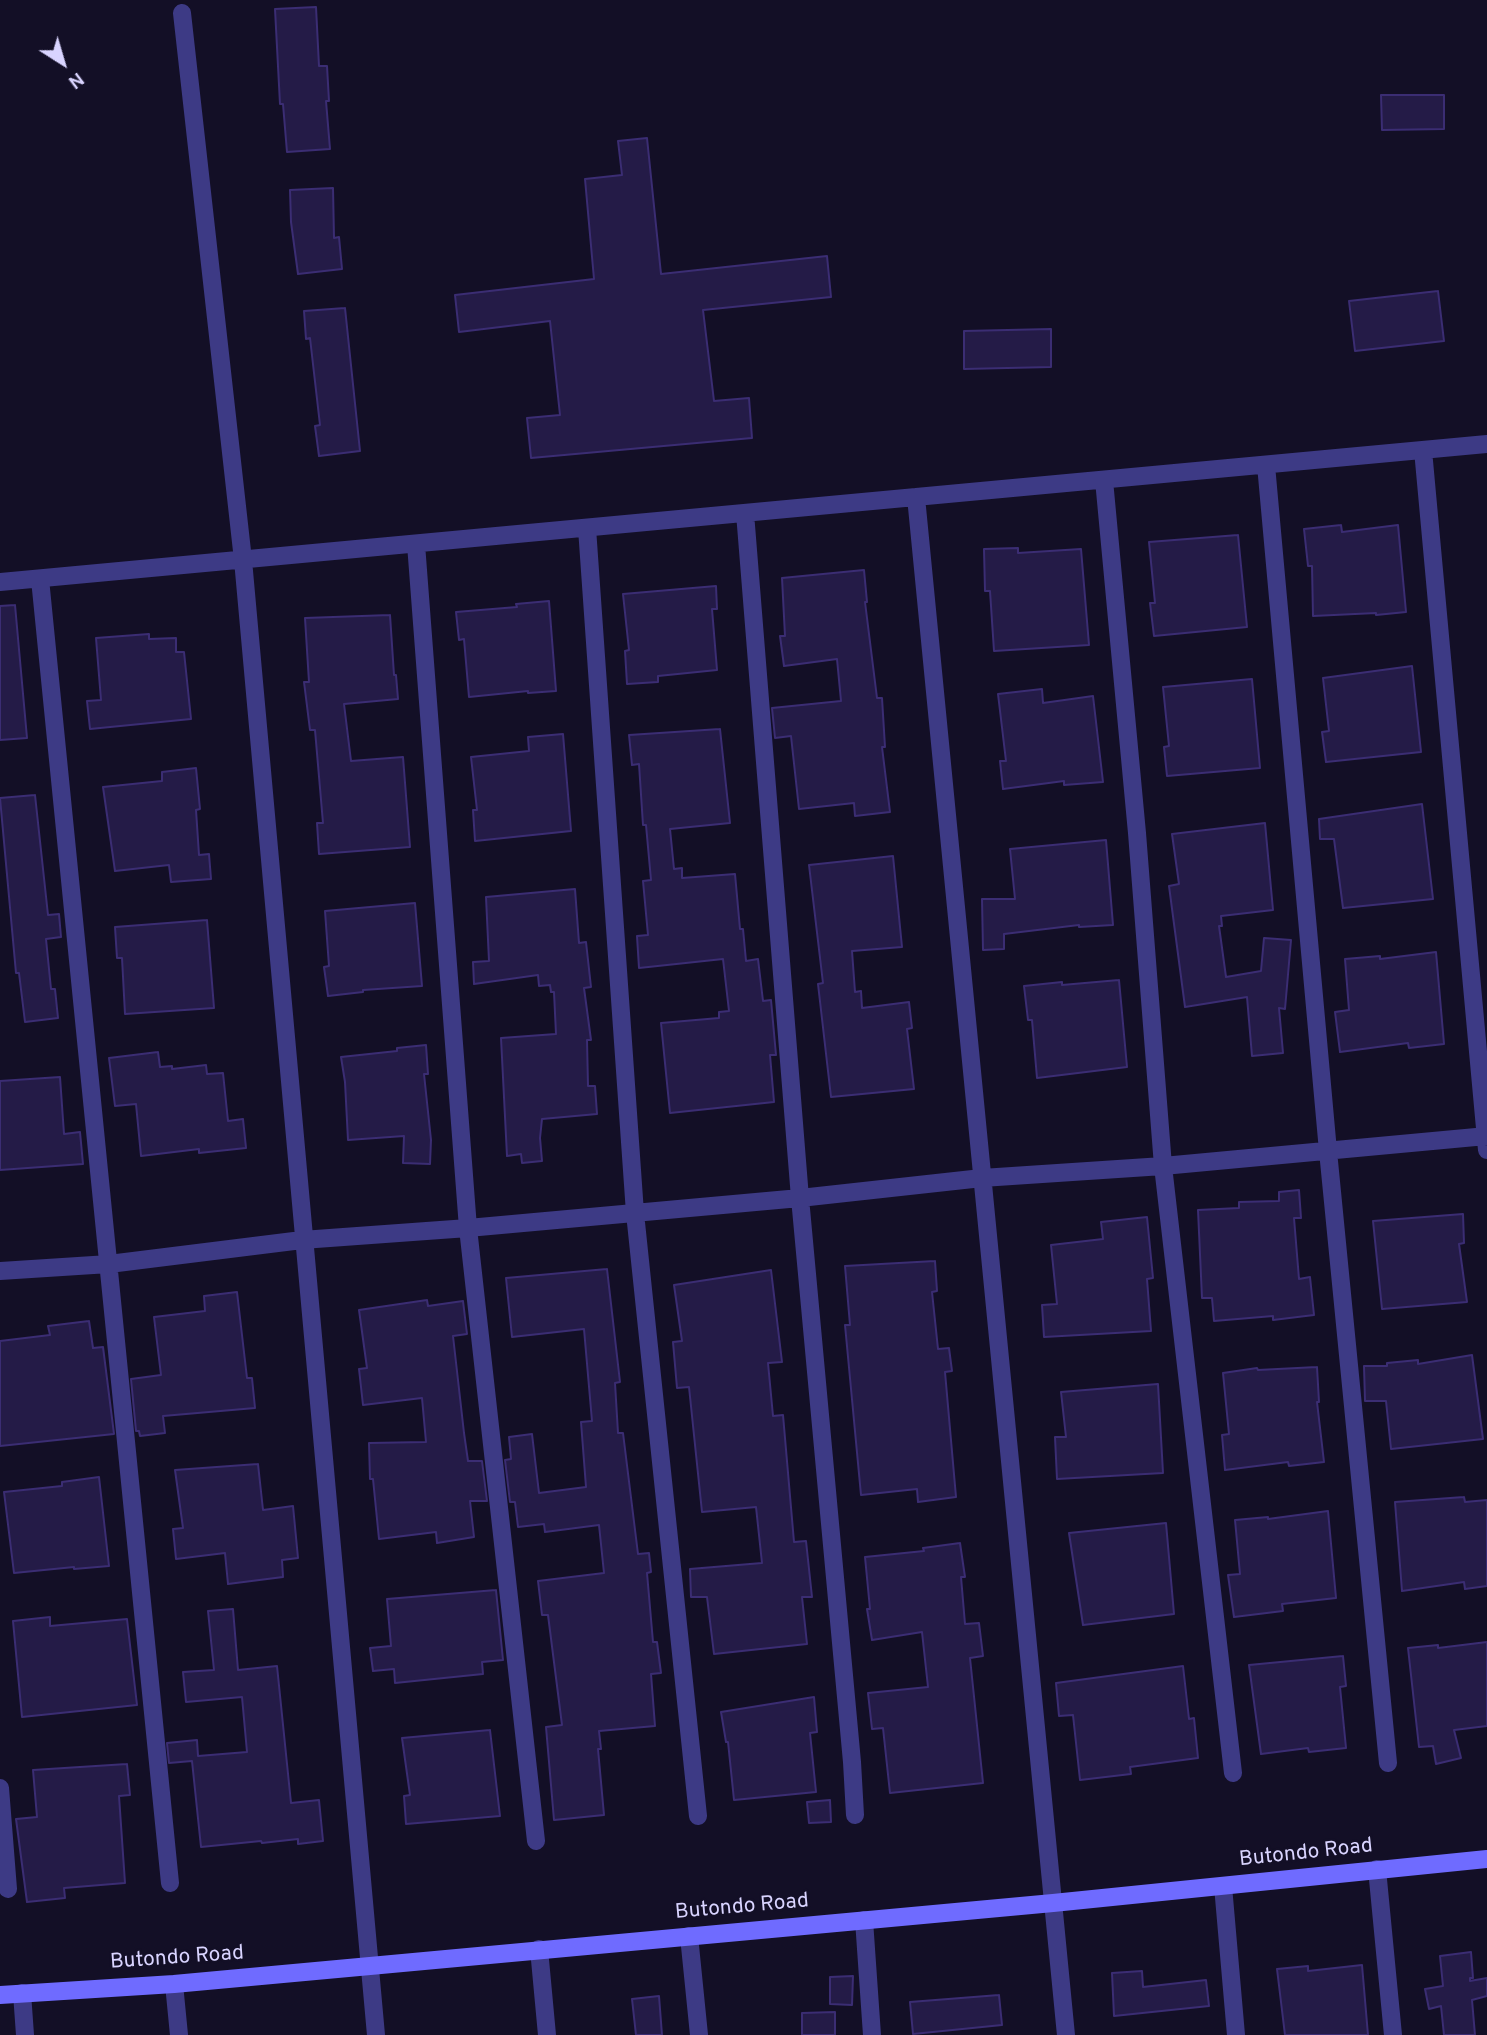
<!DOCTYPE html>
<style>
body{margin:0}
#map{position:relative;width:1487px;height:2035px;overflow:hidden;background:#130f26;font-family:Overpass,sans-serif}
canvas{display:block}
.north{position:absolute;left:28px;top:28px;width:70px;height:70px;-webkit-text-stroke:5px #130f26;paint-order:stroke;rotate:143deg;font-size:19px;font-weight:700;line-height:28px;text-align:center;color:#d9d4ff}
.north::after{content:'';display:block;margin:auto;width:24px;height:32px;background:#d9d4ff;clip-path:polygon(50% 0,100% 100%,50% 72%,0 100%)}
</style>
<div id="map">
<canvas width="1487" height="2035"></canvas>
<div class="north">N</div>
</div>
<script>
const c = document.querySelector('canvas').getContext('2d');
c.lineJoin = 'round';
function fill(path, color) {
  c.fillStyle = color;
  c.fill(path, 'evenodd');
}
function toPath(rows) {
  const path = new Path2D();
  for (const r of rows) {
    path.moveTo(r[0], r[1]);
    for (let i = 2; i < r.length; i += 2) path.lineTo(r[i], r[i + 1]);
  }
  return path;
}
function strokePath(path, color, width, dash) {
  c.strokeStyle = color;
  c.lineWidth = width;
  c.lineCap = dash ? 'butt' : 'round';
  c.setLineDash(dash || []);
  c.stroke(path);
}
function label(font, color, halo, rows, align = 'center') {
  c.font = font + ' Overpass,sans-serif';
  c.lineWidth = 5;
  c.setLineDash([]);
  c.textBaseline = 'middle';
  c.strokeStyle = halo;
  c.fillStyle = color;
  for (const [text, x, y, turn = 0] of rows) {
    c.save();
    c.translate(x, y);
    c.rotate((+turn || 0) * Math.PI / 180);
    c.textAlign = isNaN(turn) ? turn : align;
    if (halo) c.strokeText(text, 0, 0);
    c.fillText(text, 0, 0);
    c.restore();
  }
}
const building = toPath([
 [316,7,319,66,327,66,329,101,326,101,330,149,287,152,283,104,280,104,275,9,316,7],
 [1381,95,1444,95,1444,129,1382,130,1381,95],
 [647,138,661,274,827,256,831,297,703,310,714,401,749,398,752,438,531,458,527,418,560,415,550,321,459,332,455,295,594,279,585,179,622,175,618,141,647,138],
 [333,188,334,238,339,237,342,269,298,274,291,222,290,190,333,188],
 [1438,291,1444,341,1355,351,1349,301,1438,291],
 [345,308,360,451,319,456,315,426,320,425,310,338,306,339,304,311,345,308],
 [1051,329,1051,367,964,369,964,331,1051,329],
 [1341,525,1342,532,1398,525,1406,612,1376,615,1376,613,1313,616,1312,566,1308,566,1304,529,1341,525],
 [1238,535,1247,627,1154,636,1150,603,1155,603,1149,542,1238,535],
 [1018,548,1018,553,1081,549,1089,645,994,651,990,591,985,591,984,549,1018,548],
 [864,570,867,602,865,602,877,698,882,698,885,747,882,747,890,812,855,816,854,803,799,809,791,736,775,738,772,708,841,701,837,659,784,666,780,636,785,636,782,578,864,570],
 [716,586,717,609,712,609,717,670,658,676,658,682,627,684,625,651,629,650,623,594,716,586],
 [549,601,556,691,528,693,528,691,469,697,464,639,459,640,456,612,517,607,516,604,549,601],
 [15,605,27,738,0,740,0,606,15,605],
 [390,615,394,675,396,675,398,699,344,704,351,761,403,757,410,847,319,854,317,823,323,823,315,730,310,730,304,682,309,682,305,618,390,615],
 [149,634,149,639,176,638,176,652,184,652,191,719,90,729,87,701,101,700,96,638,149,634],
 [1412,666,1421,752,1326,762,1322,732,1329,731,1323,678,1412,666],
 [1252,679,1260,768,1167,776,1164,747,1169,746,1163,687,1252,679],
 [1042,689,1043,703,1093,696,1103,782,1064,785,1064,781,1003,789,1000,761,1006,761,998,694,1042,689],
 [720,729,730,823,670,829,674,869,682,868,682,878,735,874,740,929,743,929,746,961,758,959,763,1001,771,1000,776,1055,770,1055,774,1102,670,1113,661,1023,719,1018,719,1012,729,1011,723,959,639,968,637,936,648,935,643,881,651,880,646,825,643,825,639,764,632,765,629,735,720,729],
 [563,734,571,831,475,841,473,810,477,810,471,757,529,751,528,737,563,734],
 [196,768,200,809,196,810,199,855,209,854,211,879,171,882,169,865,115,871,103,787,162,781,162,772,196,768],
 [35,795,48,915,59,914,61,937,46,939,51,989,55,989,58,1018,25,1022,19,973,16,973,0,798,35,795],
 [1422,804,1433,899,1343,908,1334,839,1320,839,1319,819,1422,804],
 [1265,823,1273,910,1221,916,1222,926,1219,926,1226,977,1261,971,1264,938,1291,940,1285,1009,1279,1008,1283,1053,1252,1056,1247,997,1185,1007,1169,886,1179,884,1172,834,1265,823],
 [1106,840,1113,925,1079,927,1079,925,1004,934,1004,949,983,950,982,899,1015,899,1010,849,1106,840],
 [893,856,902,947,852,951,855,992,861,991,862,1008,909,1002,912,1028,907,1029,914,1089,831,1097,818,984,823,983,809,865,893,856],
 [575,889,579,943,586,942,591,987,584,988,591,1040,587,1040,588,1086,595,1086,597,1114,542,1119,540,1138,542,1161,522,1163,521,1154,507,1156,501,1038,556,1034,554,992,551,992,550,985,539,986,538,975,474,984,473,962,489,961,486,897,575,889],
 [415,903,422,986,363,990,363,992,328,996,324,967,329,966,325,911,415,903],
 [207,920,214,1008,125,1014,122,958,117,958,115,927,207,920],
 [1436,952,1444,1044,1409,1048,1408,1043,1340,1052,1335,1012,1349,1010,1345,959,1380,956,1380,959,1436,952],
 [1119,980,1127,1067,1037,1078,1032,1020,1028,1020,1024,986,1062,982,1062,985,1119,980],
 [426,1045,428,1074,424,1074,431,1140,430,1164,403,1163,404,1136,348,1140,345,1082,341,1057,397,1051,397,1048,426,1045],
 [158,1052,160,1067,172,1066,172,1069,206,1065,207,1074,223,1073,228,1121,243,1119,246,1148,199,1153,199,1149,141,1156,136,1104,115,1106,109,1058,158,1052],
 [60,1077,64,1134,80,1132,83,1164,0,1170,0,1081,60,1077],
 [1299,1190,1301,1218,1294,1218,1299,1279,1310,1277,1314,1315,1273,1320,1273,1316,1214,1321,1212,1298,1202,1298,1198,1210,1239,1208,1239,1202,1279,1201,1279,1192,1299,1190],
 [1463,1214,1464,1243,1459,1244,1467,1302,1382,1309,1373,1221,1463,1214],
 [1147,1217,1153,1278,1147,1279,1151,1331,1044,1337,1042,1305,1057,1304,1051,1245,1103,1239,1101,1222,1147,1217],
 [935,1261,937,1291,932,1292,938,1349,949,1348,952,1371,945,1372,956,1497,918,1502,917,1489,861,1495,845,1325,850,1325,845,1266,935,1261],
 [607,1269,620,1382,615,1383,618,1433,623,1433,638,1554,649,1553,651,1572,647,1573,653,1642,657,1642,661,1673,651,1674,655,1726,599,1731,601,1749,598,1749,604,1815,554,1820,546,1727,562,1725,548,1615,542,1615,538,1581,604,1573,599,1525,545,1532,544,1524,518,1527,515,1502,510,1502,505,1460,511,1459,509,1437,532,1434,539,1493,586,1487,581,1422,592,1421,584,1329,512,1337,506,1278,607,1269],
 [771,1270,782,1362,768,1363,773,1416,783,1415,794,1542,806,1541,812,1597,802,1597,807,1644,714,1654,707,1597,691,1597,690,1569,762,1563,756,1507,702,1512,689,1387,677,1388,673,1342,682,1341,674,1285,771,1270],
 [237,1292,247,1378,252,1378,255,1408,163,1416,165,1433,140,1436,139,1431,136,1431,131,1379,161,1375,154,1317,205,1311,204,1296,237,1292],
 [427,1300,428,1306,463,1301,467,1334,453,1336,464,1433,468,1461,482,1461,487,1501,470,1501,474,1537,437,1543,436,1532,379,1539,373,1479,370,1479,369,1443,426,1442,422,1398,363,1405,359,1369,367,1368,359,1310,427,1300],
 [89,1321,93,1348,103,1347,114,1434,0,1446,0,1341,50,1335,48,1326,89,1321],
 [1472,1355,1483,1439,1391,1449,1386,1401,1365,1401,1364,1366,1387,1366,1387,1363,1418,1360,1418,1364,1472,1355],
 [1317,1367,1319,1402,1317,1402,1324,1462,1289,1466,1288,1462,1225,1470,1222,1435,1229,1434,1223,1373,1257,1368,1258,1370,1317,1367],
 [1158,1384,1163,1473,1057,1479,1055,1437,1066,1437,1061,1392,1158,1384],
 [258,1464,263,1510,293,1506,298,1558,282,1560,283,1577,228,1584,225,1553,176,1559,173,1529,183,1528,175,1470,258,1464],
 [99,1477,109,1566,74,1569,74,1567,14,1573,4,1492,62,1486,62,1482,99,1477],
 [1464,1497,1465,1502,1487,1500,1487,1586,1465,1589,1464,1582,1402,1591,1395,1502,1464,1497],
 [1328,1511,1336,1598,1282,1604,1283,1611,1234,1617,1228,1575,1240,1574,1235,1520,1268,1517,1268,1519,1328,1511],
 [1166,1523,1174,1614,1083,1625,1069,1533,1166,1523],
 [960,1543,965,1577,961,1577,965,1624,979,1623,983,1656,970,1658,983,1783,890,1793,883,1728,872,1729,868,1693,928,1687,922,1632,872,1640,867,1609,870,1609,865,1557,924,1551,923,1548,960,1543],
 [496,1590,503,1660,482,1662,483,1674,395,1683,394,1669,373,1671,370,1648,391,1646,387,1599,496,1590],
 [233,1609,238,1670,277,1666,291,1803,319,1800,323,1841,298,1844,298,1839,262,1843,261,1841,201,1847,192,1761,169,1763,167,1743,197,1740,198,1756,247,1752,242,1697,186,1702,183,1672,214,1670,208,1611,233,1609],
 [50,1617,50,1626,127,1619,137,1705,22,1717,13,1621,50,1617],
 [1487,1642,1487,1726,1454,1730,1461,1758,1436,1764,1433,1746,1419,1747,1408,1648,1438,1645,1438,1648,1487,1642],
 [1343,1656,1346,1686,1340,1687,1346,1748,1309,1752,1308,1748,1261,1754,1249,1665,1343,1656],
 [1183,1666,1189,1719,1194,1718,1198,1758,1130,1767,1131,1774,1080,1780,1073,1715,1059,1716,1056,1683,1183,1666],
 [814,1697,817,1732,810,1733,816,1792,734,1800,728,1742,726,1742,721,1712,814,1697],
 [490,1730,500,1816,406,1824,404,1796,410,1795,402,1738,490,1730],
 [127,1764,130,1795,119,1796,125,1883,64,1888,65,1898,27,1902,16,1819,37,1817,33,1770,127,1764],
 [830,1800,831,1822,809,1823,807,1802,830,1800],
 [1471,1952,1473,1978,1470,1978,1470,1981,1487,1978,1487,1996,1472,2000,1475,2035,1444,2035,1441,2006,1429,2009,1425,1989,1443,1986,1440,1956,1471,1952],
 [1362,1965,1368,2035,1285,2035,1277,1969,1308,1966,1308,1971,1362,1965],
 [1142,1971,1143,1987,1206,1980,1209,2006,1114,2016,1112,1973,1142,1971],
 [853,1976,852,2005,830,2004,830,1977,853,1976],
 [999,1995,1002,2025,913,2034,910,2002,999,1995],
 [659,1996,662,2035,636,2035,632,1999,659,1996],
 [835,2012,835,2035,802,2035,802,2013,835,2012]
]);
fill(building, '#241b47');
strokePath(building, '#3b2d73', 2);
strokePath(toPath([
 [182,13,243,560,376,2035],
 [1423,450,1487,1150],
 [1266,465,1328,1151,1388,1763],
 [1104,480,1137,833,1163,1166,1233,1773],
 [916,497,1066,2035],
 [745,513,800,1198,852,1762,855,1815],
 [587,528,635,1213,698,1816],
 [416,544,468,1228,536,1841],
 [40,579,170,1883],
 [0,582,1487,444],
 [0,1271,109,1264,302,1240,468,1228,800,1198,982,1178,1163,1166,1487,1136],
 [0,1788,8,1889],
 [1377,1869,1393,2035],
 [1223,1886,1236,2035],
 [864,1920,872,2035],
 [689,1936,699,2035],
 [539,1949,547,2035],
 [174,1984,179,2035],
 [22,1993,25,2035]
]), '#3d3a85', 18);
strokePath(toPath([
 [0,1995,174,1984,370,1966,1053,1903,1487,1859]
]), '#6f6bff', 18);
label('21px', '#d9d4ff', '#130f26', [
 ["Butondo Road",1306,1854,-6],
 ["Butondo Road",742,1908,-5],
 ["Butondo Road",177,1959,-4]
]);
</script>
